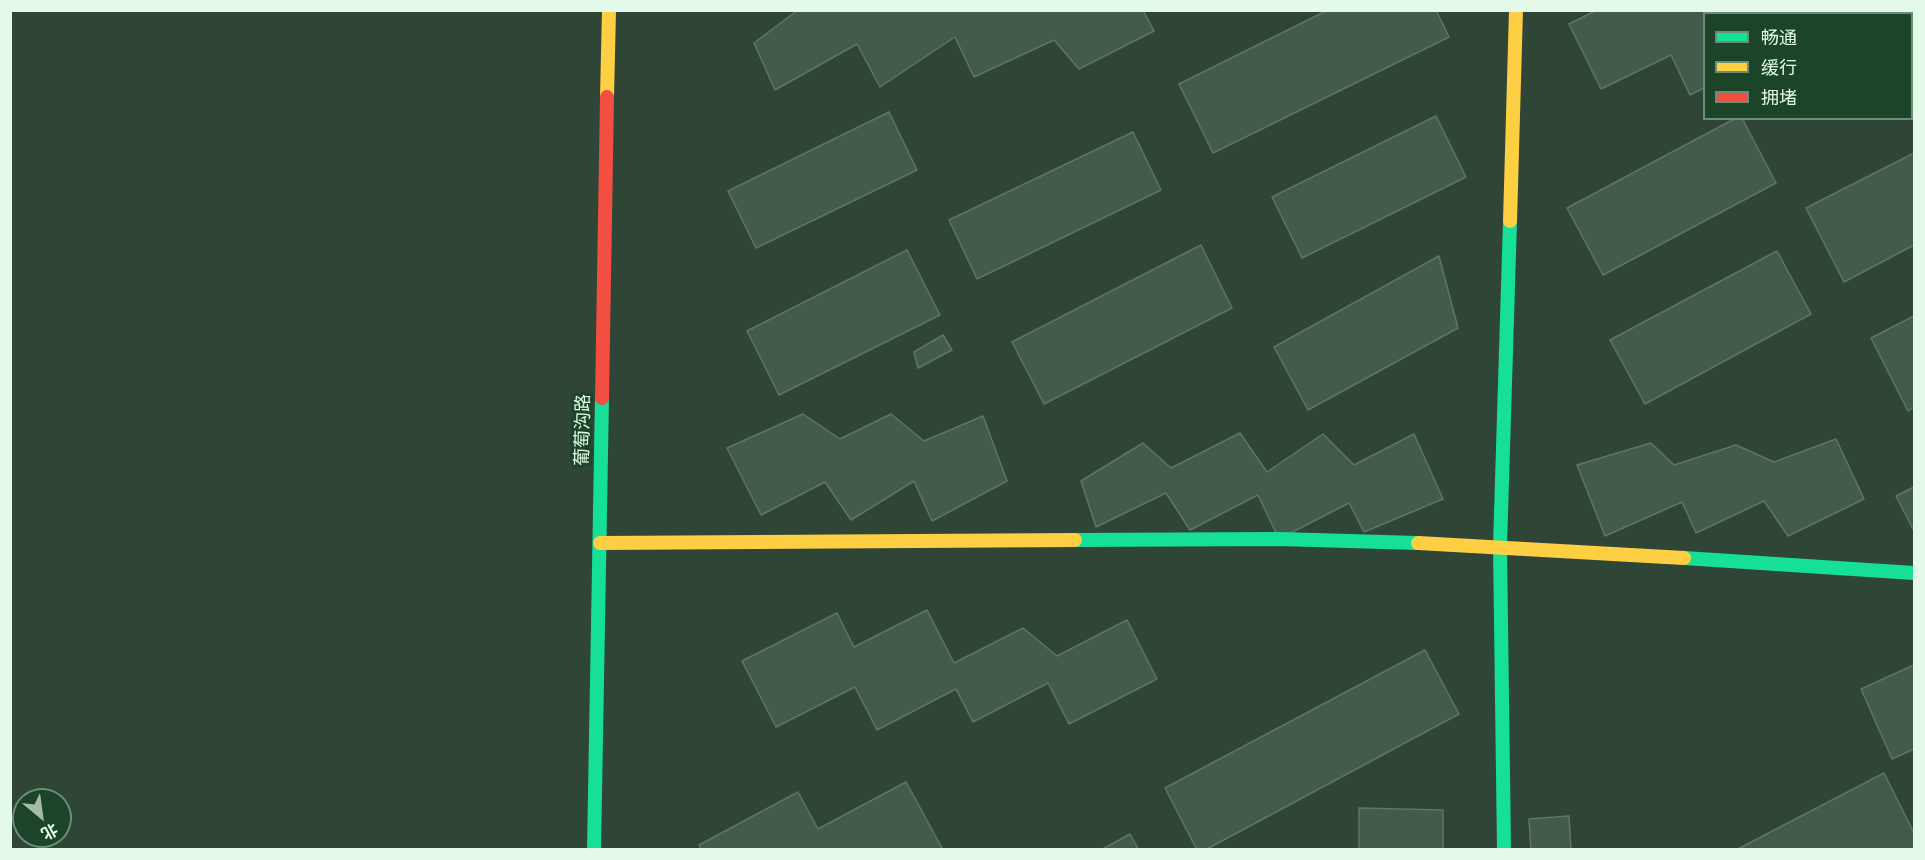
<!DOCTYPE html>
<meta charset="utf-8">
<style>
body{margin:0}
#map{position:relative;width:1925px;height:860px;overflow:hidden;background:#2f4636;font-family:"Titillium Web","Noto Sans SC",sans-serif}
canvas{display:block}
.frame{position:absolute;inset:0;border:12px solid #e3fae8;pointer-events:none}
.legend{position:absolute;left:1703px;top:12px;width:210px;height:108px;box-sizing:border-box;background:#1b4428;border:2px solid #6b8d75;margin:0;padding:8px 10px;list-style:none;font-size:18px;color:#e3fae8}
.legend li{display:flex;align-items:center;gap:12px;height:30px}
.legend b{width:30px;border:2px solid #6b8d75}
.north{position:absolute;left:12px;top:788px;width:60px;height:60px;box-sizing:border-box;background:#1b4428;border:2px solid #6b8d75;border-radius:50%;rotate:151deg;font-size:16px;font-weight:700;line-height:24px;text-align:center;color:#e3fae8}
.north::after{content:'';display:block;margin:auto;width:21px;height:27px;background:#a4bbaa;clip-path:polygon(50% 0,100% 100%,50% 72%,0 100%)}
</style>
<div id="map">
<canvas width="1925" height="860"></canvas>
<div class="frame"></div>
<ul class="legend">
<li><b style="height:8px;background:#16e098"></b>畅通</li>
<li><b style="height:8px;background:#ffcf43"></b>缓行</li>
<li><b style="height:8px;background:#f24e42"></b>拥堵</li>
</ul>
<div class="north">北</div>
</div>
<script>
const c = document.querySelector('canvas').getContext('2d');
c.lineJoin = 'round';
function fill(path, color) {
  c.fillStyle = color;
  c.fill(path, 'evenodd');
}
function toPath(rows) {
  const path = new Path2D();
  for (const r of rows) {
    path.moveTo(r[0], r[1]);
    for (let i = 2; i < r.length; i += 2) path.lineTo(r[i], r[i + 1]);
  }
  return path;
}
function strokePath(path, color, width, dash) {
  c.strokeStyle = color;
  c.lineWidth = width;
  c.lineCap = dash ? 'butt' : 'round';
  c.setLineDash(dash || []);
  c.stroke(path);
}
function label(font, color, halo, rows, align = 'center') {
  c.font = font + ' "Titillium Web","Noto Sans SC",sans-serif';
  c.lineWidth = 6;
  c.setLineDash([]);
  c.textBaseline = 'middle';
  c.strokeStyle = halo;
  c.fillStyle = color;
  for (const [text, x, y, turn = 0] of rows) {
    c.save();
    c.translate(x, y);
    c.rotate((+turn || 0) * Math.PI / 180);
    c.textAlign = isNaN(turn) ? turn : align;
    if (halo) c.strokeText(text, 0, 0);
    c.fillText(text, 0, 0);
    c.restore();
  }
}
const building = toPath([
 [798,10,1143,10,1154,31,1079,69,1054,40,974,77,955,37,880,87,857,44,775,90,754,43,798,10],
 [1328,10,1436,10,1449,37,1213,153,1179,84,1328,10],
 [1597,10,1914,10,1914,80,1912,82,1912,14,1704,14,1704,88,1690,95,1671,55,1601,89,1569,24,1597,10],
 [889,112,917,170,756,248,728,191,889,112],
 [1436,116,1466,177,1302,258,1272,197,1436,116],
 [1736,118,1742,118,1776,183,1603,275,1567,208,1736,118],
 [1133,132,1161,190,977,279,949,220,1133,132],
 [1914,153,1914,245,1844,282,1806,208,1914,153],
 [1201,245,1232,308,1044,404,1012,342,1201,245],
 [907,250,940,315,779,395,747,331,907,250],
 [1777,251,1811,314,1645,404,1610,340,1777,251],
 [1439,256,1458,328,1308,410,1274,347,1439,256],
 [1914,316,1914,407,1908,411,1871,338,1914,316],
 [943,335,952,350,918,368,914,352,943,335],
 [803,414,840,439,891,414,924,441,983,416,1007,481,932,521,914,481,851,520,825,482,761,515,727,448,803,414],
 [1240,433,1267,472,1323,434,1354,465,1414,434,1443,499,1364,532,1349,503,1279,539,1258,495,1190,530,1166,493,1096,527,1081,481,1143,443,1171,468,1240,433],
 [1836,439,1864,499,1788,536,1764,501,1696,533,1682,502,1605,536,1577,465,1651,443,1674,465,1736,445,1774,462,1836,439],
 [1914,487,1914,531,1896,496,1914,487],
 [927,610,954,663,1023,628,1057,656,1127,620,1157,679,1069,724,1048,683,973,722,956,689,877,730,855,687,776,727,742,661,837,613,854,647,927,610],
 [1425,650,1459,714,1205,850,1197,850,1165,788,1425,650],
 [1914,665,1914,749,1892,759,1861,689,1914,665],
 [1884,773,1914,833,1914,850,1736,850,1884,773],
 [906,782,942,848,940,850,702,850,699,845,798,792,818,829,906,782],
 [1359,808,1443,810,1443,850,1359,850,1359,808],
 [1569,816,1571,850,1531,850,1529,819,1569,816],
 [1130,834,1139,850,1101,850,1130,834]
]);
fill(building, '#425b4a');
strokePath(building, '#617466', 1.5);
strokePath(toPath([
 [1075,540,1279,539,1418,543],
 [1684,558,1914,573],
 [594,850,602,398],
 [1504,850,1500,546,1510,221]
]), '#16e098', 14);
strokePath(toPath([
 [607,97,609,10],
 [1510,221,1516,10],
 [600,543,1075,540],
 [1418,543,1684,558]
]), '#ffcf43', 14);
strokePath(toPath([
 [602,398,607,97]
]), '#f24e42', 14);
label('18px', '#e3fae8', '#1b4428', [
 ["葡萄沟路",584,430,-89]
]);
</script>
